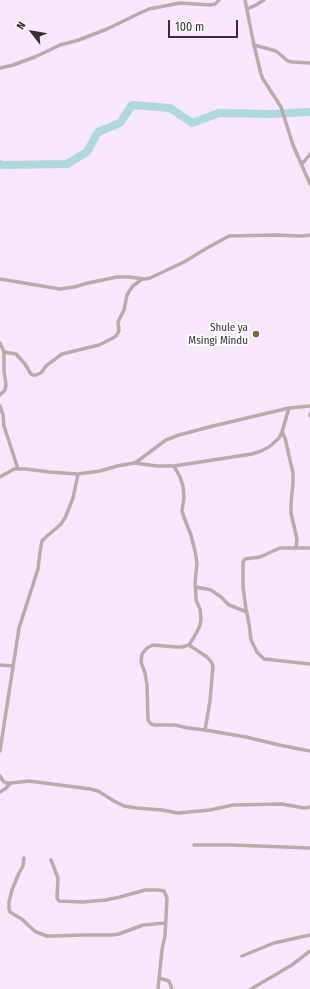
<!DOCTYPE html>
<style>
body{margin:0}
#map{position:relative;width:310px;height:989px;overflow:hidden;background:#f7e6fc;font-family:"Fira Sans Condensed",sans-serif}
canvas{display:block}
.north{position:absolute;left:12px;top:12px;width:40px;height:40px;-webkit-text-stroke:3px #fff;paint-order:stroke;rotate:301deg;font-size:11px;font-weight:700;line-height:16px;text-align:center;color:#362f38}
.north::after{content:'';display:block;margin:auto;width:14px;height:18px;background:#362f38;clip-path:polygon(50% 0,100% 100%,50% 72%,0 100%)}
.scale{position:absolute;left:168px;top:20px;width:70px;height:18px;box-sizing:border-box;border:2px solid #362f38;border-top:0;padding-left:5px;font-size:12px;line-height:14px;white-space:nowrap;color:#362f38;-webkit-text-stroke:3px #fff;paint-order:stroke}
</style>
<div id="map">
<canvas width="310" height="989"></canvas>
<div class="north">N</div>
<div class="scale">100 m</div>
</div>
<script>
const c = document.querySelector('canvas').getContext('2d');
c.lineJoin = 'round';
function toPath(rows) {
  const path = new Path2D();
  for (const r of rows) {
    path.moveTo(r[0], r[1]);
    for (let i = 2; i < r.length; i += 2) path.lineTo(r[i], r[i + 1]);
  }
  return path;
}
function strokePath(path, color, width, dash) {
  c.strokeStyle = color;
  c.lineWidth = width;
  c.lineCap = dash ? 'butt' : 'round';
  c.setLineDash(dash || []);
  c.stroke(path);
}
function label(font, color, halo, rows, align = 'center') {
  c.font = font + ' "Fira Sans Condensed",sans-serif';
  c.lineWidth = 4;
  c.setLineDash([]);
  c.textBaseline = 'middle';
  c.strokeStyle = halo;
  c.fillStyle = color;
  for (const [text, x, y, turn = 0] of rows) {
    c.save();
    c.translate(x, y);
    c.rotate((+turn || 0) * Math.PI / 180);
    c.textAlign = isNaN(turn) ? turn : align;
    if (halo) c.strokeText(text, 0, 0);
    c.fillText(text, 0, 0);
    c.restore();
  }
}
strokePath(toPath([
 [0,164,3,165,67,164,87,152,98,132,120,123,132,105,170,108,192,123,219,113,270,114,310,112]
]), '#acd8de', 8);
strokePath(toPath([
 [245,0,254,45,261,74,263,79,281,107,293,145,310,184],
 [247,9,256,5,264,0],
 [254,45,276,51,288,61,292,62,310,63],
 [0,68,13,65,35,57,60,45,79,40,107,29,138,14,149,9,180,3,210,5,215,4,219,0],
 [302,164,310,154],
 [0,279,60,289,74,287,88,283,117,277,129,277,145,279,150,278,184,262,207,248,229,236,275,235,302,236,310,235],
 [0,343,4,352,4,371,6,384,5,390,0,395],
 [4,352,16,354,25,364,31,374,33,375,36,375,41,373,46,366,62,354,99,345,111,339,116,336,119,331,118,322,124,310,127,295,130,290,133,286,142,279],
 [0,406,3,415,4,426,18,469],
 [310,414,310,416],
 [282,432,285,438,293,473,293,483,291,503,291,513,297,539,296,548],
 [135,463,166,440,179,435,213,426,289,408,310,406],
 [174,466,180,477,183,486,184,497,182,511,185,520,191,535,195,551,197,563,195,583,196,596,196,600,200,609,201,619,200,625,197,632,189,645,182,647,176,647,153,645,147,648,142,654,141,662,145,673,147,685,148,720,151,724,155,725,175,725,188,728,205,730,246,737,279,745,310,751],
 [0,477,14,469,26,469,49,472,78,474,100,471,117,466,134,463,157,466,174,466,252,454,261,451,269,447,279,438,282,432,289,408],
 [310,548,280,548,260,557,245,559,243,562,243,587,246,609,249,624,251,640,257,652,264,659,310,664],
 [195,587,207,589,211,590,221,597,229,605,247,612],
 [189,645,207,657,212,663,213,666,210,701,205,730],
 [0,665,13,666],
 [0,751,19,628,38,569,40,552,42,541,46,537,61,524,65,518,73,498,78,474],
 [0,776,3,781,6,783,11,783,29,781,90,789,98,791,114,801,124,806,136,808,162,810,178,813,210,810,233,805,282,804,304,808,310,807],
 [0,792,5,789,11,783],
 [194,845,232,845,310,848],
 [24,858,23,866,19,873,12,890,9,902,9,909,10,912,23,920,28,925,36,932,47,936,54,936,82,935,112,935,119,934,143,925,165,923],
 [51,860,58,878,57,898,59,901,83,902,106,900,120,897,145,890,158,890,164,891,167,898,165,936,162,950,158,989],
 [242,956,274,943,310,935],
 [159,978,169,981,172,989],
 [251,989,292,965,310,951]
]), '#bcaaaa', 3.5);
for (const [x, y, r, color] of [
 [256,334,4,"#756835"]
]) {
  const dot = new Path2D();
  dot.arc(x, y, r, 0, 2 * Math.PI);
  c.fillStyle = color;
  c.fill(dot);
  strokePath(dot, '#fff', 1.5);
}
label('11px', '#362f38', '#fff', [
 ["Shule ya",248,328],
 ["Msingi Mindu",248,341]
], 'right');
</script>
